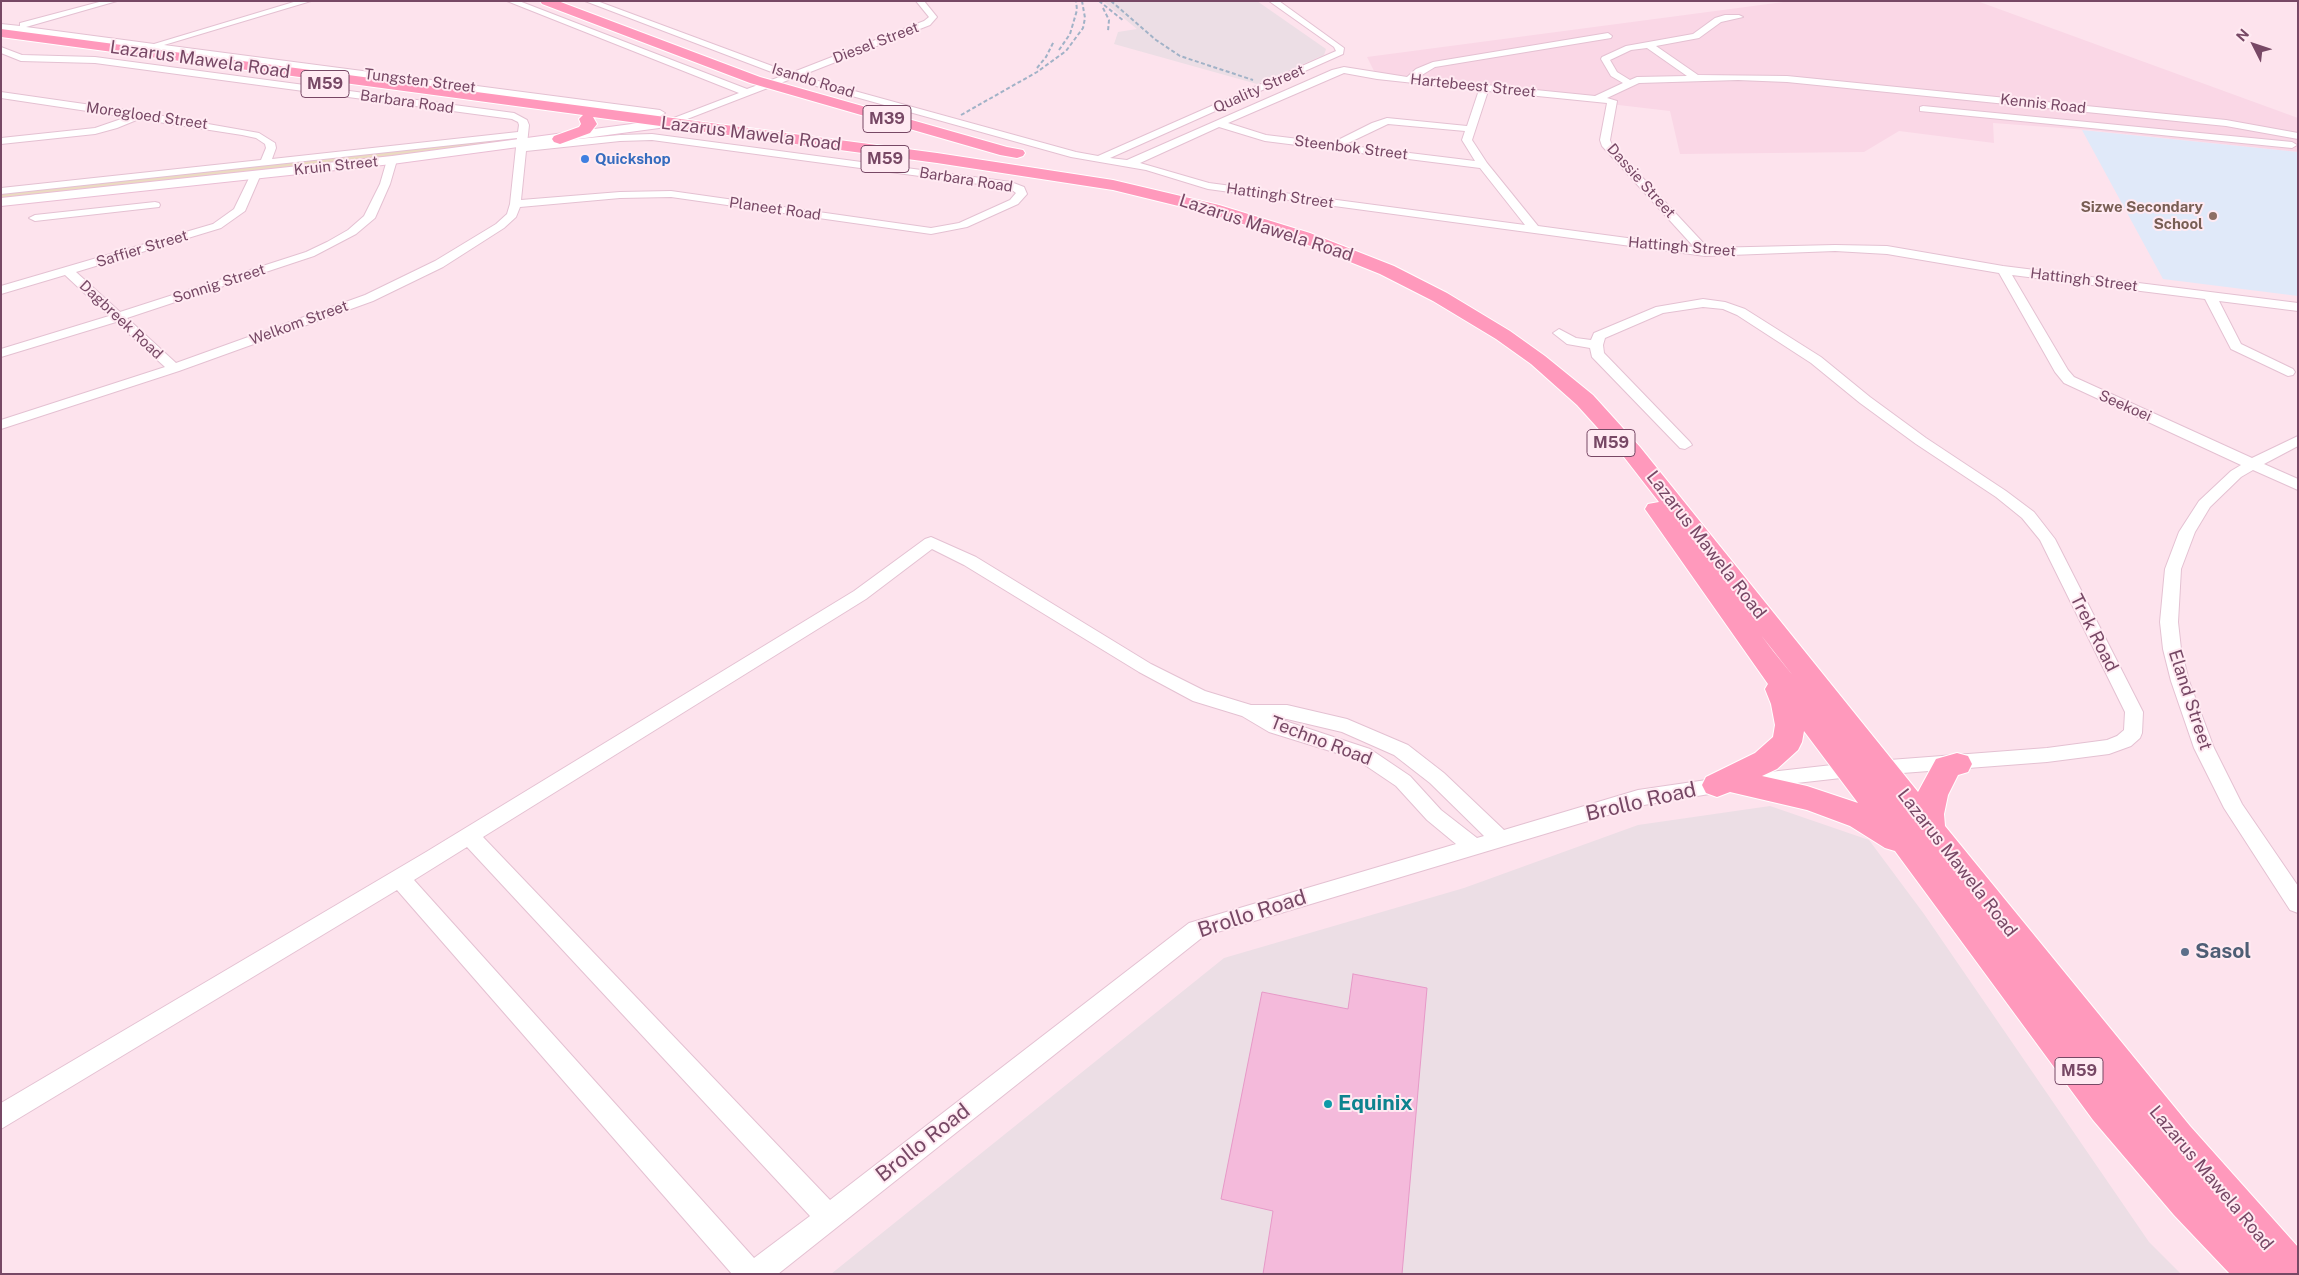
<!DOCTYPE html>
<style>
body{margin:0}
#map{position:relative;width:2299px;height:1275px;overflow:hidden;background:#fde3ed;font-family:"Public Sans",sans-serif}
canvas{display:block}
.frame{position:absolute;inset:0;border:2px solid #774865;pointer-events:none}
.north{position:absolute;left:2229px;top:20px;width:50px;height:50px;-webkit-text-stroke:4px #ffeaf2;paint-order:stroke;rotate:311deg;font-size:14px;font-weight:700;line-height:20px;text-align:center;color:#774865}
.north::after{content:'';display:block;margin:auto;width:18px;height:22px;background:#774865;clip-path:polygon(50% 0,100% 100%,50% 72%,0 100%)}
</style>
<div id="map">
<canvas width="2299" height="1275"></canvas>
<div class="frame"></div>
<div class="north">N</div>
</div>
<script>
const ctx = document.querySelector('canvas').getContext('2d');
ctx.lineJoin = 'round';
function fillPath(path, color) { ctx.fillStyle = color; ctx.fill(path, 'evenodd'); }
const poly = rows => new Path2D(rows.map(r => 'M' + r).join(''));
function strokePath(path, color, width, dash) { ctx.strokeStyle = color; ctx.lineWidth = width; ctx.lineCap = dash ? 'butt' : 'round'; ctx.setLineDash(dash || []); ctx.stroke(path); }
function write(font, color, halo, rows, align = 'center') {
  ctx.font = font + ' "Public Sans",sans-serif'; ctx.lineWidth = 4; ctx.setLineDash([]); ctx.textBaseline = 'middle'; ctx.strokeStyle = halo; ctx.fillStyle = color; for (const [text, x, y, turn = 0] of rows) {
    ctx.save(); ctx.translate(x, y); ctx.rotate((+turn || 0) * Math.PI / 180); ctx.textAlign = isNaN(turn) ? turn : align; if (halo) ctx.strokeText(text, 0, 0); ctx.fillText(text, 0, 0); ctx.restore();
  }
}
const residential = poly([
 [1791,1,1977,1,2298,118,2298,152,2088,130,1993,123,1994,143,1899,131,1864,152,1680,154,1670,111,1377,77,1367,57]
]);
const industrial = poly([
 [1103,1,1257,1,1326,49,1324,55,1257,84,1114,44,1118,32,1137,29],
 [1770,806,1869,840,1924,914,2149,1242,2181,1274,831,1274,1224,958,1464,888,1638,825]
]);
const education = poly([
 [2082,130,2298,152,2298,296,2163,279]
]);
const green = poly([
 [499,140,514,140,513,142,469,148,1,199,1,193]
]);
const building = poly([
 [1353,974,1427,988,1402,1274,1263,1274,1273,1211,1221,1199,1262,992,1348,1009,1353,974]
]);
const minor = poly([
 [103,1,117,1,26,27,154,44,297,1,311,1,164,45,660,110,665,113,660,116,1,29,1,24,20,26,20,23,103,1],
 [507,1,519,1,747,89,782,76,585,1,597,1,791,73,924,21,929,17,916,1,924,1,937,17,930,25,800,76,1076,152,1098,156,1336,51,1334,47,1269,1,1279,1,1344,48,1343,54,1110,158,1127,160,1332,70,1344,67,1407,77,1416,69,1433,62,1608,33,1612,36,1611,38,1435,67,1417,78,1595,96,1623,83,1611,76,1601,59,1602,57,1626,46,1693,34,1715,18,1725,15,1739,15,1743,17,1721,22,1699,38,1656,46,1698,75,1787,76,2226,120,2298,133,2298,139,2226,126,1787,82,1738,80,1639,83,1607,98,1617,101,1610,140,1612,145,1708,248,1835,245,1887,246,2003,266,2298,303,2298,311,2219,301,2241,344,2293,369,2295,372,2293,375,2288,376,2231,349,2205,299,2012,275,2068,370,2074,377,2252,458,2298,436,2298,446,2264,464,2298,479,2298,490,2253,470,2241,477,2210,507,2195,532,2181,569,2178,622,2181,649,2189,681,2214,748,2242,804,2298,886,2298,913,2290,910,2224,808,2194,748,2171,681,2163,649,2160,622,2165,569,2179,532,2199,501,2231,471,2241,465,2064,383,2055,372,1999,273,1887,254,1835,251,1705,256,1208,189,1146,170,1071,157,791,79,669,126,664,123,666,121,739,93,507,1],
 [1647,48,1687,76,1637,77,1630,80,1617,72,1610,60,1631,50,1647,48],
 [1344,73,1377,79,1479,90,1467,126,1387,118,1372,123,1332,143,1266,135,1228,123,1344,73],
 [1488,91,1607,103,1600,140,1602,146,1694,247,1538,226,1487,163,1472,140,1488,91],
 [1388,124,1465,131,1462,140,1475,161,1344,145,1388,124],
 [1219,127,1265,141,1480,168,1525,225,1209,183,1140,163,1219,127],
 [1,47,22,55,95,57,514,113,527,120,529,125,527,144,620,135,652,134,1011,182,1024,187,1027,194,1018,204,967,227,931,234,671,197,620,198,520,207,516,217,504,228,443,267,373,301,179,371,1,429,1,420,165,367,116,322,1,357,1,349,109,316,65,275,1,294,1,286,213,224,234,209,251,174,256,171,260,172,261,174,245,211,221,228,76,272,120,312,306,252,327,242,348,230,364,216,380,184,387,160,388,158,396,158,397,160,390,184,375,218,356,234,314,256,127,318,176,363,365,295,435,261,496,224,507,214,510,204,517,138,1,194,1,188,261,160,266,148,265,144,256,138,242,135,139,119,117,128,95,134,1,144,1,138,95,128,127,117,1,98,1,92,140,112,259,133,275,143,276,148,272,159,518,132,519,125,518,122,512,119,95,63,21,61,1,53,1,47],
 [652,140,1009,188,1016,193,1010,200,959,223,931,228,671,191,620,192,521,200,526,151,620,141,652,140],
 [1923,106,2292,142,2297,145,2292,148,1920,111,1920,107,1923,106],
 [155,202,159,203,160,205,159,207,35,221,29,218,35,215,155,202],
 [1703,299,1725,302,1745,309,1821,357,1870,397,1926,438,2006,491,2034,512,2055,539,2143,712,2142,733,2140,738,2131,746,2109,754,2047,762,1850,777,1752,788,1745,786,1742,781,1745,776,1752,774,1850,763,2047,748,2107,740,2117,736,2124,730,2125,712,2040,540,2022,518,1996,497,1916,444,1860,403,1811,363,1737,315,1723,309,1703,307,1663,313,1605,338,1603,345,1604,353,1690,442,1692,445,1685,449,1680,448,1592,357,1590,348,1567,344,1553,333,1559,329,1576,338,1591,340,1594,333,1656,307,1703,299],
 [931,537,976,557,1151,664,1205,691,1251,705,1287,705,1347,719,1408,745,1444,773,1504,830,1638,790,1727,777,1734,779,1737,784,1734,789,1727,791,1638,806,1204,936,778,1274,732,1274,397,890,1,1129,1,1103,426,852,854,591,925,539,931,537],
 [932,549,964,565,1139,672,1193,701,1242,716,1269,732,1356,759,1396,786,1427,820,1456,844,1189,923,830,1200,483,837,866,599,932,549],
 [1276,718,1287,719,1342,732,1394,755,1430,783,1484,836,1477,838,1441,810,1410,776,1370,749,1276,718],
 [467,847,810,1216,754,1258,414,880,467,847]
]);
const secondary = poly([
 [669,119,674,120,676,123,674,126,392,164,1,206,1,198,392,156,669,119]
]);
const primary = poly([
 [540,1,558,1,760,77,1007,147,1023,150,1025,153,1023,156,1017,158,1000,155,750,83,542,4,540,1],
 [1,29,937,153,1113,180,1219,205,1310,233,1394,266,1447,293,1510,331,1545,356,1593,395,1640,447,1918,792,1936,759,1957,753,1968,756,1972,764,1968,772,1958,775,1948,795,1944,814,1945,826,2190,1126,2298,1247,2298,1274,2230,1274,2174,1215,2093,1120,1895,851,1885,848,1850,826,1807,810,1730,792,1717,797,1706,793,1702,785,1706,777,1755,753,1773,737,1775,725,1771,704,1765,689,1768,684,1645,509,1648,504,1659,502,1624,457,1577,405,1531,364,1496,339,1433,301,1380,274,1298,241,1207,213,1113,190,937,163,593,117,597,124,590,133,560,144,554,142,552,139,554,136,579,127,581,124,579,119,583,115,1,37,1,29],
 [1761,635,1794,677,1773,651,1761,635],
 [1804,731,1858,803,1807,786,1762,776,1777,769,1798,750,1802,742,1804,731]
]);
const rail = poly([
 [1099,1,1124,21],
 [1111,1,1156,40,1180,56,1253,80],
 [1103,8,1109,20,1108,31],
 [1059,50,1070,34,1077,10,1076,1],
 [1037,68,1046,57,1054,41],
 [961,115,1037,72,1066,51,1083,28,1085,18,1082,1]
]);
const markers = [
 [585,159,5,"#3f7fe0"],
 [2213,216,5,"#8d6e63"],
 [2185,952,5,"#5c6f8a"],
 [1328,1104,5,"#0f9aa8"]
];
const farStreetnames = [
 ["Diesel Street",876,43,-21],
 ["Tungsten Street",420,81,7],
 ["Isando Road",813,81,17],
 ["Hartebeest Street",1473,86,6],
 ["Quality Street",1259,89,-24],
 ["Barbara Road",407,102,8],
 ["Kennis Road",2043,104,6],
 ["Moregloed Street",147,116,8],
 ["Steenbok Street",1351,148,7],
 ["Kruin Street",336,166,-6],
 ["Barbara Road",966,180,9],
 ["Dassie Street",1641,181,48],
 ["Hattingh Street",1280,196,8],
 ["Planeet Road",775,209,8],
 ["Hattingh Street",1682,247,5],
 ["Saffier Street",142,249,-17],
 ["Hattingh Street",2084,280,7],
 ["Sonnig Street",219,284,-18],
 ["Dagbreek Road",121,320,43],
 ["Welkom Street",299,323,-20],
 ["Seekoei",2125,406,24]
];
const farShopnames = [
 ["Quickshop",595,159]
];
const farEducationnames = [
 ["Sizwe Secondary",2203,207],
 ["School",2203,224]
];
const shields = [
 [325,84,48],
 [887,119,48],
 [885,159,48],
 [1611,443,48],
 [2079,1071,48]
];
const shieldNames = [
 ["M59",325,84],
 ["M39",887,119],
 ["M59",885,159],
 ["M59",1611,443],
 ["M59",2079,1071]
];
const streetNames = [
 ["Lazarus Mawela Road",200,60,8],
 ["Lazarus Mawela Road",751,134,7],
 ["Lazarus Mawela Road",1266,228,18],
 ["Lazarus Mawela Road",1706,545,52],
 ["Trek Road",2094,633,63],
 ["Eland Street",2190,700,72],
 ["Techno Road",1321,741,21],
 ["Lazarus Mawela Road",1957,863,52],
 ["Lazarus Mawela Road",2211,1178,50]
];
const nearStreetnames = [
 ["Brollo Road",1641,802,-13],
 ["Brollo Road",1252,914,-18],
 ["Brollo Road",923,1143,-38]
];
const nearServicenames = [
 ["Sasol",2195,952]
];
const nearCulturenames = [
 ["Equinix",1338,1104]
];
fillPath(residential, '#fad7e6');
fillPath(industrial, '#ecdee5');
fillPath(education, '#e0e9f9');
fillPath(green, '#ebdbc1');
fillPath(building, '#f4badb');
strokePath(building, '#e799c8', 1);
strokePath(minor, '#e4c1d2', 2);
strokePath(secondary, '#e9bed4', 2);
strokePath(primary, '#fff', 2);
fillPath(minor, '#fff');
fillPath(secondary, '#fff');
fillPath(primary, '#ff99bc');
strokePath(rail, '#a1b2c7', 2, [4, 2.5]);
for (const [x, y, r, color] of markers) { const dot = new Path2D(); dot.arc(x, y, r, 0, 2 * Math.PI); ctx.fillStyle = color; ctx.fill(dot); strokePath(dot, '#ffeaf2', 2); }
write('15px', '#774865', '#ffeaf2', farStreetnames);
write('bold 15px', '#366cbe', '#ffeaf2', farShopnames, 'left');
write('bold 15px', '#785e54', '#ffeaf2', farEducationnames, 'right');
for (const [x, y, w] of shields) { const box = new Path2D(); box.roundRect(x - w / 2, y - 13.5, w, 27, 4); ctx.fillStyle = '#ffeaf2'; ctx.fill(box); strokePath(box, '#774865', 1); }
write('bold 16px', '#774865', null, shieldNames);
write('18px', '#774865', '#ffeaf2', streetNames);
write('21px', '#774865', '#ffeaf2', nearStreetnames);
write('bold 21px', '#4e5e75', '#ffeaf2', nearServicenames, 'left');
write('bold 21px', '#0d838f', '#ffeaf2', nearCulturenames, 'left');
</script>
